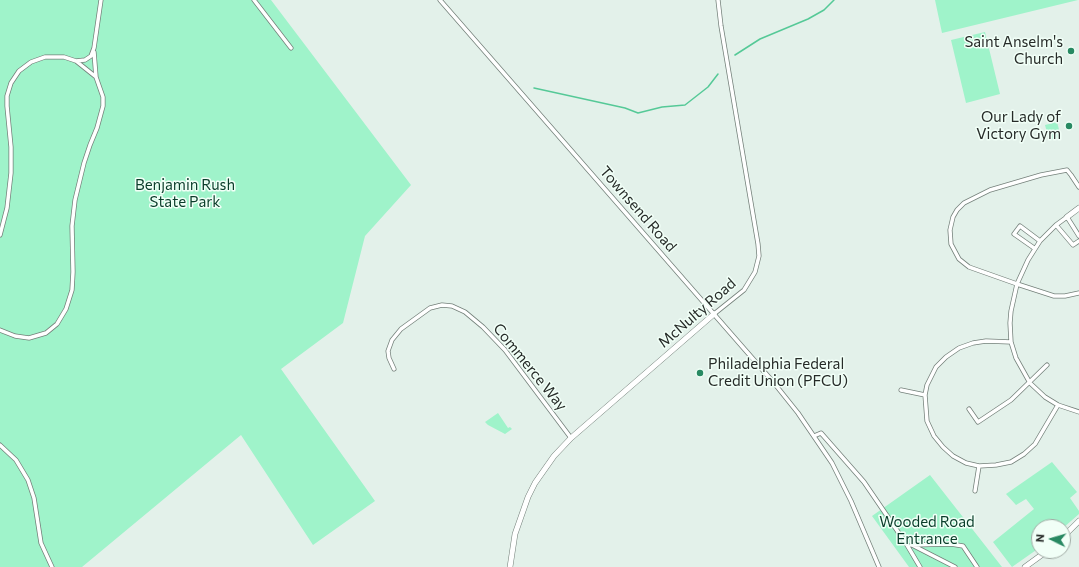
<!DOCTYPE html>
<style>
body{margin:0}
#map{position:relative;width:1079px;height:567px;overflow:hidden;background:#e3f1ea;font-family:Commissioner,sans-serif}
canvas{display:block}
.north{position:absolute;left:1031px;top:519px;width:40px;height:40px;box-sizing:border-box;background:#f1fff7;border:1px solid #a0aaa4;border-radius:50%;rotate:275deg;font-size:11px;font-weight:700;line-height:16px;text-align:center;color:#262b28}
.north::after{content:'';display:block;margin:auto;width:14px;height:18px;background:#288962;clip-path:polygon(50% 0,100% 100%,50% 72%,0 100%)}
</style>
<div id="map">
<canvas width="1079" height="567"></canvas>
<div class="north">N</div>
</div>
<script>
const ctx = document.querySelector('canvas').getContext('2d');
ctx.lineJoin = 'round';
function fillPath(path, color) { ctx.fillStyle = color; ctx.fill(path, 'evenodd'); }
const poly = rows => new Path2D(rows.map(r => 'M' + r).join(''));
function strokePath(path, color, width, dash) { ctx.strokeStyle = color; ctx.lineWidth = width; ctx.lineCap = dash ? 'butt' : 'round'; ctx.setLineDash(dash || []); ctx.stroke(path); }
function write(font, color, halo, rows, align = 'center') {
  ctx.font = font + ' Commissioner,sans-serif'; ctx.lineWidth = 3; ctx.setLineDash([]); ctx.textBaseline = 'middle'; ctx.strokeStyle = halo; ctx.fillStyle = color; for (const [text, x, y, turn = 0] of rows) {
    ctx.save(); ctx.translate(x, y); ctx.rotate((+turn || 0) * Math.PI / 180); ctx.textAlign = isNaN(turn) ? turn : align; if (halo) ctx.strokeText(text, 0, 0); ctx.fillText(text, 0, 0); ctx.restore();
  }
}
const green = poly([
 [0,0,271,0,411,185,365,236,343,323,281,369,375,501,313,545,241,435,82,567,0,567],
 [935,0,1078,0,942,33],
 [985,32,1000,94,966,103,951,40],
 [1057,122,1061,137,1049,140,1045,125],
 [498,413,508,428,510,427,512,429,505,434,488,425,485,422],
 [1052,462,1077,492,1070,498,1079,511,1079,514,1063,528,1063,527,1039,527,1039,548,1012,567,993,542,1034,509,1026,499,1016,505,1006,494],
 [930,475,1002,567,909,567,872,516]
]);
const stream = poly([
 [735,55,760,39,808,19,824,10,834,0],
 [534,88,625,108,638,113,662,107,685,105,708,87,718,74]
]);
const street = poly([
 [254,0,291,48],
 [440,0,774,383,798,413,832,463,851,501,879,567],
 [94,52,96,77],
 [76,61,85,60,91,56,94,48,101,0],
 [1079,187,1071,175,1067,170,1041,175,990,190,964,203,957,210,953,217,950,230,951,244,959,259,969,267,1017,284,1054,296,1065,296,1079,293],
 [1056,225,1073,245,1079,241],
 [0,235,7,208,11,173,11,147,7,106,7,96,11,83,19,71,31,62,45,57,64,57,76,61,96,77,103,97,103,106,97,128,90,145,84,163,75,200,72,226,73,272,72,290,66,309,57,324,46,333,29,338,15,336,0,330],
 [1079,236,1067,217,1056,225,1040,241,1028,260,1017,284,1011,311,1010,323,1011,342,1016,358,1030,383,1045,397,1058,405,1079,412],
 [1034,248,1014,234,1020,226,1040,241],
 [714,314,744,290,755,272,759,256,758,244,721,26,718,0],
 [1011,342,986,341,973,343,959,348,946,357,936,367,927,385,925,395,927,421,934,436,943,447,953,456,966,463,979,466,996,465,1011,462,1024,454,1035,444,1058,405],
 [394,369,389,358,388,351,392,340,401,329,430,308,442,305,452,306,465,312,483,327,505,350,571,438],
 [901,390,925,395],
 [969,409,978,422,1011,400,1047,365],
 [814,436,821,433,864,482,907,545,920,567],
 [0,445,16,460,28,480,34,498,41,543,52,567],
 [975,491,979,466],
 [911,545,951,544,963,546,977,567],
 [912,545,955,567]
]);
const secondary = poly([
 [1067,217,1079,208],
 [1063,537,1079,521],
 [510,567,515,534,528,497,535,483,554,456,571,438,714,314],
 [1025,567,1047,551]
]);
const markers = [
 [1071,51,4,"#288962"],
 [1069,126,4,"#288962"],
 [700,373,4,"#288962"]
];
const poiNames = [
 ["Saint Anselm's",1063,42],
 ["Church",1063,59],
 ["Our Lady of",1061,117],
 ["Victory Gym",1061,134],
 ["Philadelphia Federal",708,364,"left"],
 ["Credit Union (PFCU)",708,381,"left"]
];
const parkNames = [
 ["Benjamin Rush",185,185],
 ["State Park",185,202],
 ["Wooded Road",927,522],
 ["Entrance",927,539]
];
const streetNames = [
 ["Townsend Road",638,209,49],
 ["McNulty Road",697,313,-41],
 ["Commerce Way",530,367,51]
];
fillPath(green, '#9ff3ca');
strokePath(stream, '#55c997', 1.5);
strokePath(street, '#74807a', 5);
strokePath(secondary, '#74807a', 6);
strokePath(street, '#fff', 3.5);
strokePath(secondary, '#fff', 5);
for (const [x, y, r, color] of markers) { const dot = new Path2D(); dot.arc(x, y, r, 0, 2 * Math.PI); ctx.fillStyle = color; ctx.fill(dot); strokePath(dot, '#f1fff7', 1.5); }
write('15px', '#262b28', '#f1fff7', poiNames, 'right');
write('15px', '#0a3d2a', '#f1fff7', parkNames);
write('15px', '#262b28', '#f1fff7', streetNames);
</script>
